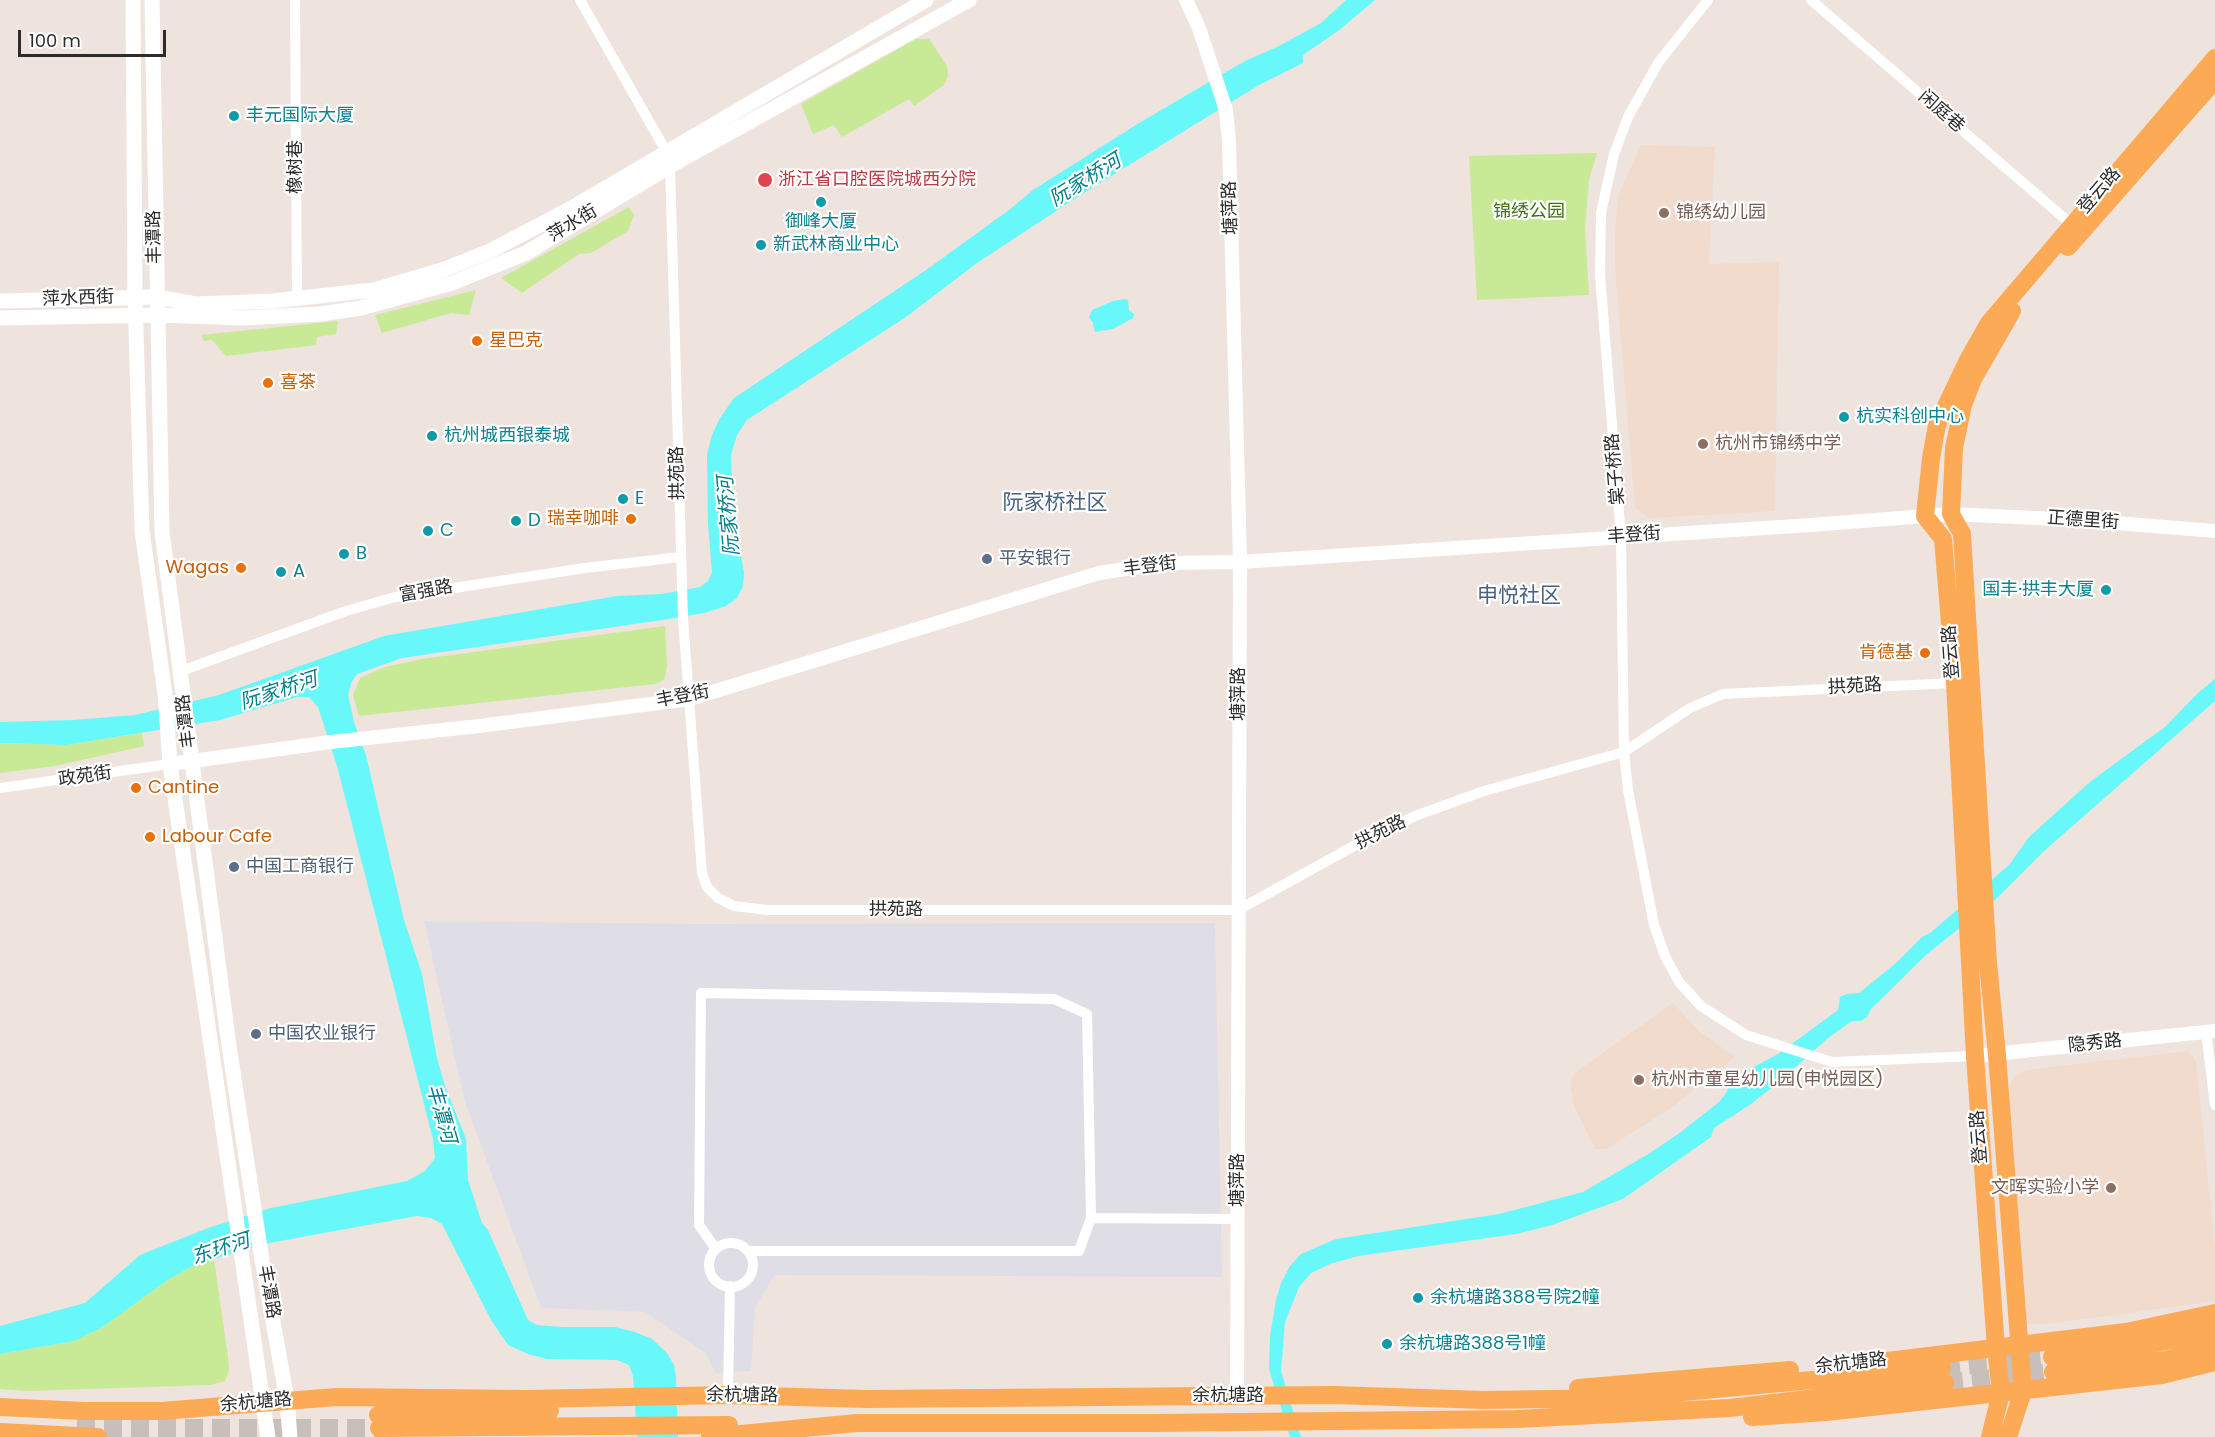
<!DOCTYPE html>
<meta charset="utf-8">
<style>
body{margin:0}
#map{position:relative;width:2215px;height:1437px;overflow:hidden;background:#efe3dd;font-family:Poppins,sans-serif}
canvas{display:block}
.scale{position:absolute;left:18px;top:30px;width:148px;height:27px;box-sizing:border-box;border:3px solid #2c2c2c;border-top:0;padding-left:8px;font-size:18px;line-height:21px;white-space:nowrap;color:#2c2c2c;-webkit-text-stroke:4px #fff;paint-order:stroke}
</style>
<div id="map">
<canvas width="2215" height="1437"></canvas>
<div class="scale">100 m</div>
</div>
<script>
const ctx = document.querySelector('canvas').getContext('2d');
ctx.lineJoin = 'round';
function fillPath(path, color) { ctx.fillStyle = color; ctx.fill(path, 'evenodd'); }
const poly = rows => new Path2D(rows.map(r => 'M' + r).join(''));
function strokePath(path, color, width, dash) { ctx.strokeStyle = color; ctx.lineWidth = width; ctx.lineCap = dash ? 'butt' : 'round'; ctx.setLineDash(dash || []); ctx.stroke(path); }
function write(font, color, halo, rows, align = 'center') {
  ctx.font = font + ' Poppins,"Noto Sans SC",sans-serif'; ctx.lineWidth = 4.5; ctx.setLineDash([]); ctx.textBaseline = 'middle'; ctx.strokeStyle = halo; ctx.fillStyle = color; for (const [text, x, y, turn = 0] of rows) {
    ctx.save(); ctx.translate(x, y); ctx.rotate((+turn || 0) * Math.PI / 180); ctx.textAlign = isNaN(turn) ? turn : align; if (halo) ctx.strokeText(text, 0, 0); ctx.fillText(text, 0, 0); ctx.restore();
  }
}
const industrial = poly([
 [424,921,697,924,1215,923,1222,1277,775,1275,755,1307,751,1371,715,1373,706,1353,645,1312,541,1308,465,1102]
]);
const education = poly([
 [1641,145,1715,147,1709,264,1779,262,1775,511,1649,518,1635,508,1615,268,1615,231,1618,196],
 [1673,1003,1699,1031,1735,1057,1673,1107,1606,1149,1595,1149,1575,1108,1570,1086,1573,1074],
 [2188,1051,2196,1061,2215,1248,2215,1301,2048,1324,2028,1324,2019,1316,2008,1089,2014,1077,2026,1070]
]);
const green = poly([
 [916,39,929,39,947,66,948,76,944,85,914,106,909,99,842,137,834,125,813,134,801,104],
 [1597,153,1589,180,1585,229,1589,295,1477,300,1469,156],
 [629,207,634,215,628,231,591,253,579,254,522,293,501,278],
 [476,290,469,315,451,313,382,333,375,315],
 [338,321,336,334,317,337,316,345,226,356,212,340,204,341,201,335],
 [665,626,667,667,664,680,655,684,359,716,353,695,360,678,385,667,422,659],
 [142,733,144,746,55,766,0,773,0,743,66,745],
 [214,1259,228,1357,229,1370,225,1381,210,1385,27,1391,0,1389,0,1354,74,1341,101,1328,169,1279,191,1267]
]);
const water = poly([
 [1346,0,1375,0,1338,31,1303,55,1303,63,1259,85,1082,194,977,263,906,317,747,420,737,435,731,455,732,487,736,527,744,573,743,586,737,598,726,606,704,613,662,620,402,658,357,674,351,683,348,695,354,722,366,755,404,920,422,974,437,1058,444,1083,466,1139,468,1180,482,1223,488,1230,528,1320,537,1325,563,1327,615,1327,635,1332,652,1339,667,1353,674,1365,676,1376,678,1437,637,1437,633,1376,629,1365,617,1360,547,1359,528,1354,508,1345,491,1320,442,1224,431,1218,417,1216,269,1243,214,1259,191,1267,169,1279,101,1328,74,1341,0,1354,0,1326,85,1303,140,1255,208,1228,271,1208,407,1181,425,1171,435,1158,433,1139,337,766,318,707,309,697,297,697,220,720,66,745,0,743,0,722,73,720,135,715,219,695,384,636,617,596,662,594,700,587,708,581,712,573,708,524,707,455,712,435,720,418,734,398,926,270,1009,210,1033,190,1139,123,1245,61,1279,46,1321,23],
 [1125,299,1128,300,1129,310,1134,314,1133,318,1113,329,1095,332,1093,323,1089,317,1092,310,1113,301],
 [2215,679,2215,701,2043,852,1996,899,1926,955,1871,1009,1867,1017,1861,1021,1852,1021,1828,1038,1778,1083,1751,1104,1714,1128,1711,1137,1623,1199,1552,1225,1516,1234,1358,1256,1330,1264,1311,1273,1299,1287,1285,1322,1281,1371,1301,1437,1290,1437,1269,1369,1270,1336,1276,1300,1281,1283,1290,1266,1301,1254,1336,1239,1499,1214,1583,1192,1650,1153,1681,1132,1719,1102,1727,1092,1729,1083,1735,1077,1778,1054,1838,1010,1840,997,1846,994,1859,993,1896,963,1922,937,1930,933,2009,865,2029,837,2091,781,2165,727,2198,693]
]);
const primaryTunnel = poly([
 [1942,1368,2052,1357],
 [1945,1383,2053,1372],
 [77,1428,379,1428]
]);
const minor = poly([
 [295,0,297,298],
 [580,0,666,151,670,166,683,619,702,873,707,887,718,898,734,906,767,910,1238,910,1352,847,1415,816,1484,791,1624,752,1690,708,1723,694,1955,683],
 [1708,0,1658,63,1628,117,1614,154,1601,213,1600,275,1621,537,1624,752,1628,790,1654,925,1665,956,1679,982,1701,1006,1746,1035,1832,1062,1975,1056],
 [1811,0,2071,224],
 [181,671,346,611,395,597,585,568,680,557],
 [0,788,170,764],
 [2206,1032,2215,1105],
 [1091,1218,1238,1219],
 '709 1265a22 22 0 1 1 44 0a22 22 0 1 1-44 0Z',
 [716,1249,699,1225,701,993,1054,999,1087,1014,1091,1218,1079,1251,748,1251],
 [728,1395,730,1286]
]);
const tertiary = poly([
 [1186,0,1199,28,1226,110,1229,141,1240,562,1237,1395],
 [170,764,331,742,479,726,690,699,1099,573,1164,563,1240,562,1811,525,1951,514,2079,520,2215,531],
 [1975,1056,2215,1031]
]);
const secondary = poly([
 [133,0,135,297,142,531,165,694,170,764,268,1437],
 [152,0,162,532,229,1046,261,1254,287,1400,290,1437],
 [0,301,157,297,196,304,273,301,374,290,445,269,490,251,570,209,926,0],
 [0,318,159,315,241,318,320,314,361,308,452,283,526,253,670,166,969,0]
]);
const primary = poly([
 [2068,247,2215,80],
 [2052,1357,2119,1350,2187,1337,2215,1329],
 [1871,1363,2126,1332,2215,1313],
 [2053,1372,2166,1360,2215,1347],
 [1578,1388,1790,1370],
 [0,1407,84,1411,162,1411,336,1397,527,1399,728,1395,867,1399,1334,1395,1484,1400,1619,1398,1942,1368],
 [378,1415,550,1411],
 [1752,1417,1826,1412,2162,1375,2215,1362],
 [379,1428,729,1425],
 [0,1432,98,1437],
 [710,1437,857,1423,1154,1423,1517,1419,1730,1408,1945,1383],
 [1990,1437,2001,1393,1996,1348,1975,1056,1955,683,1943,539,1925,516,1931,458,1937,425,1967,362,1989,323,2215,58],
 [2008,1437,2023,1391,1997,1055,1988,963,1962,534,1951,514,1954,448,1963,405,1973,379,2012,311]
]);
const markers = [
 [234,116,6,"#0f9aa8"],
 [765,180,8,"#e0444e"],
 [821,202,6,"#0f9aa8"],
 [1664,213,6,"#8d6e63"],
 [761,245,6,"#0f9aa8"],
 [477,341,6,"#e8710a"],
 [268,383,6,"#e8710a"],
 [1844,417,6,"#0f9aa8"],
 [432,436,6,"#0f9aa8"],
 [1703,444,6,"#8d6e63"],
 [623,499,6,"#0f9aa8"],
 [631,519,6,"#e8710a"],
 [516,521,6,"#0f9aa8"],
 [428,531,6,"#0f9aa8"],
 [344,554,6,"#0f9aa8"],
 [987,559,6,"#5c6f8a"],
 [241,568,6,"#e8710a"],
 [281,572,6,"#0f9aa8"],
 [2106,590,6,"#0f9aa8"],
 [1925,653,6,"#e8710a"],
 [136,788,6,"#e8710a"],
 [150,837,6,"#e8710a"],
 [234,867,6,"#5c6f8a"],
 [256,1034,6,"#5c6f8a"],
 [1639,1080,6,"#8d6e63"],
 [2111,1188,6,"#8d6e63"],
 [1418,1298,6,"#0f9aa8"],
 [1387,1344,6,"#0f9aa8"]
];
const streetNames = [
 ["闲庭巷",1941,112,41],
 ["橡树巷",296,167,-90],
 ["登云路",2100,191,-49],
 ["塘萍路",1231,208,-92],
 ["萍水街",573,224,-31],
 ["丰潭路",155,237,-91],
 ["萍水西街",78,299,-2],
 ["棠子桥路",1616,469,-95],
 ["拱苑路",678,473,-91],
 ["正德里街",2083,521,4],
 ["丰登街",1634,536,-4],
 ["丰登街",1150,567,-7],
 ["富强路",426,592,-10],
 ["登云路",1952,652,-94],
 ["拱苑路",1855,687,-3],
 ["塘萍路",1239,694,-90],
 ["丰登街",683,697,-11],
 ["丰潭路",187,721,-97],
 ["政苑街",85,777,-8],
 ["拱苑路",1381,833,-26],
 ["拱苑路",896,910],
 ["隐秀路",2095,1044,-6],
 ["登云路",1980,1137,-94],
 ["塘萍路",1238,1180,-90],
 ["丰潭路",268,1292,80],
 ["余杭塘路",1851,1364,-6],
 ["余杭塘路",742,1396,1],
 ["余杭塘路",1228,1396],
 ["余杭塘路",256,1403,-5]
];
const cultureNames = [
 ["丰元国际大厦",246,116],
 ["御峰大厦",821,222,"center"],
 ["新武林商业中心",773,245],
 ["杭实科创中心",1856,417],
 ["杭州城西银泰城",444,436],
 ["E",635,499],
 ["D",528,521],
 ["C",440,531],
 ["B",356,554],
 ["A",293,572],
 ["国丰·拱丰大厦",2094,590,"right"],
 ["余杭塘路388号院2幢",1430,1298],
 ["余杭塘路388号1幢",1399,1344]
];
const healthNames = [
 ["浙江省口腔医院城西分院",778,180]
];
const parkNames = [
 ["锦绣公园",1529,212]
];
const educationNames = [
 ["锦绣幼儿园",1676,213],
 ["杭州市锦绣中学",1715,444],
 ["杭州市童星幼儿园(申悦园区)",1651,1080],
 ["文晖实验小学",2099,1188,"right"]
];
const foodNames = [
 ["星巴克",489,341],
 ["喜茶",280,383],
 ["瑞幸咖啡",619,519,"right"],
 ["Wagas",229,568,"right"],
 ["肯德基",1913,653,"right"],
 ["Cantine",148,788],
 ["Labour Cafe",162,837]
];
const serviceNames = [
 ["平安银行",999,559],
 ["中国工商银行",246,867],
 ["中国农业银行",268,1034]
];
const waterNames = [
 ["阮家桥河",1086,181,-32],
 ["阮家桥河",730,516,-95],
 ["阮家桥河",279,692,-18],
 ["丰潭河",440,1114,74],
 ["东环河",221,1250,-18]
];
const quarterNames = [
 ["阮家桥社区",1055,504],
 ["申悦社区",1519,597]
];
fillPath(industrial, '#dfdee7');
fillPath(education, '#f1dbcc');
fillPath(green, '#c8e996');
fillPath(water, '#69f8f9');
strokePath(primaryTunnel, '#c8beba', 18, [18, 9]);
strokePath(minor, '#fff', 10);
strokePath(tertiary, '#fff', 14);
strokePath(secondary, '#fff', 15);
strokePath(primary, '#fcaa55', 18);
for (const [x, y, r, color] of markers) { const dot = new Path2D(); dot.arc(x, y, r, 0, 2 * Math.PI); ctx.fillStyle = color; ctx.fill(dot); strokePath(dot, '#fff', 2); }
write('18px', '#2c2c2c', '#fff', streetNames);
write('18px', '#0d838f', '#fff', cultureNames, 'left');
write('18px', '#be3a42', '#fff', healthNames, 'left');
write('18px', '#3f7114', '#fff', parkNames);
write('18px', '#785e54', '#fff', educationNames, 'left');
write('18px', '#c56008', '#fff', foodNames, 'left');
write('18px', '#4e5e75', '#fff', serviceNames, 'left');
write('italic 20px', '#05808b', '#fff', waterNames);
write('21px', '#486181', '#fff', quarterNames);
</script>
